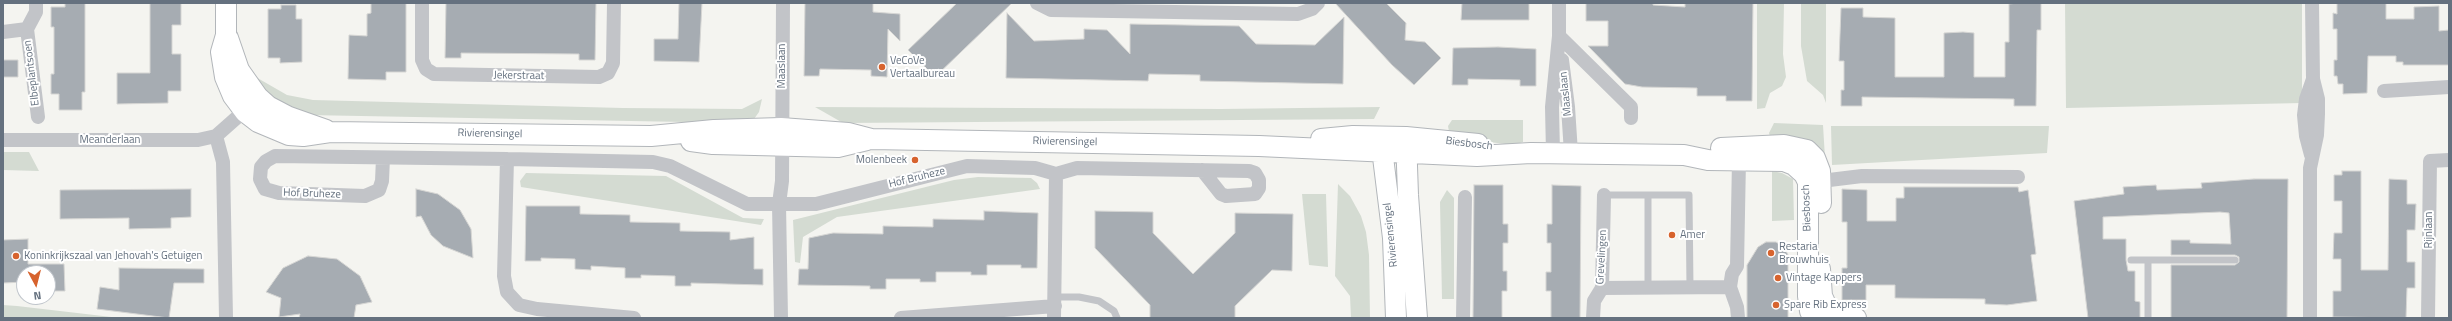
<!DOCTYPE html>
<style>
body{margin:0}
#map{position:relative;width:2452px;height:321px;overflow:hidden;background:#f4f4f0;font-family:"Titillium Web",sans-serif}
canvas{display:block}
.frame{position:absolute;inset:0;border:4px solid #65717f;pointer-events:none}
.north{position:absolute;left:16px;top:265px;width:40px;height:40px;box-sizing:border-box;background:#fff;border:1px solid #c1c6cc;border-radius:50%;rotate:173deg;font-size:11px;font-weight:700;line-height:16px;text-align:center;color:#65717f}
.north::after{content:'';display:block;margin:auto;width:14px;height:18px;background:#d7632e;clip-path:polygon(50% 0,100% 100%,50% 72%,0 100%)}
</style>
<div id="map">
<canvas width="2452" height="321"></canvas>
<div class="frame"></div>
<div class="north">N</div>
</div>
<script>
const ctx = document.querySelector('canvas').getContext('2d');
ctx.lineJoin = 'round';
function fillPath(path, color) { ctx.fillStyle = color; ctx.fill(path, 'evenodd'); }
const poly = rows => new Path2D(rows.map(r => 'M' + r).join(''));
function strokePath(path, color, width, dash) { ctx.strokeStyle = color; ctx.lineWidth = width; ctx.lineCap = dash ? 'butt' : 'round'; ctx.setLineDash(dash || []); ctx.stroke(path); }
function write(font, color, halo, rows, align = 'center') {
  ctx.font = font + ' "Titillium Web",sans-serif'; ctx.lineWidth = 4; ctx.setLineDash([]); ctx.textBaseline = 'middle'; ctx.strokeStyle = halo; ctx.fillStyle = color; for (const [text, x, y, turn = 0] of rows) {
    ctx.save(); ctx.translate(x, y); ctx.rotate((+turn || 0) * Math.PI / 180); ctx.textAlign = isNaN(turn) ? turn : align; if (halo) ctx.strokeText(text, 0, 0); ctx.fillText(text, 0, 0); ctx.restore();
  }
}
const green = poly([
 [1757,3,1784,3,1783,54,1786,77,1782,86,1770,93,1765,108,1757,109],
 [1801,3,1826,3,1826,103,1823,95,1807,81,1801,46],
 [2065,3,2302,3,2302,103,2066,108],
 [254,76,287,95,313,100,623,108,742,109,762,99,759,112,754,119,739,123,307,115,278,103,248,79],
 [815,107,1221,109,1380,107,1374,119,843,123],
 [1452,120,1523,120,1523,142,1513,145,1450,137,1448,126],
 [1774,123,1823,125,1825,158,1771,140,1769,133],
 [1831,126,2049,126,2047,153,1832,165],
 [3,152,29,152,39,171,3,170],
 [1772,171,1782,173,1793,179,1794,220,1772,221],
 [526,173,666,176,743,218,764,219,761,225,521,187,520,181],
 [978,177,1031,178,1037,183,1040,189,837,217,803,237,800,263,795,262,793,220,954,180],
 [1338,184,1350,196,1361,216,1366,232,1369,255,1370,318,1351,318,1350,296,1335,276],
 [1447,190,1454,198,1454,299,1442,299,1440,202],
 [1302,194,1326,194,1328,267,1309,265],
 [3,305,17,306,120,318,3,318]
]);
const building = poly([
 [65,3,85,3,85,92,82,92,82,110,59,110,59,94,51,94,51,74,54,74,54,27,51,27,51,7,65,7,65,3],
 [150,3,181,3,181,25,172,25,172,54,181,54,181,91,168,91,168,103,117,104,117,73,150,73,150,3],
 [371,3,406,3,406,72,386,72,386,80,348,79,349,35,367,36,367,14,371,13,371,3],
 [446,3,596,3,595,60,579,60,579,54,461,53,461,58,445,58,446,3],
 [679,3,702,3,699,62,654,61,654,39,678,39,679,3],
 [805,3,873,3,873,12,900,14,900,41,888,29,887,77,871,76,871,70,820,69,819,76,804,76,805,3],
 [957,3,1012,3,935,77,908,50,957,3],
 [1335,3,1386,3,1406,23,1405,40,1425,42,1441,58,1414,85,1392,65,1335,3],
 [1462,3,1529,3,1529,20,1461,20,1462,3],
 [1586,3,1653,3,1653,5,1685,7,1685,3,1753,3,1752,101,1726,101,1726,96,1697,96,1697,88,1642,87,1625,84,1588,46,1608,46,1608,21,1586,21,1586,3],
 [2018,3,2041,3,2041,30,2037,30,2036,106,2014,106,2014,99,1862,97,1862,106,1841,106,1841,90,1844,90,1844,61,1839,61,1841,8,1863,8,1863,17,1895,18,1895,77,1944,77,1944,33,1963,32,1974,33,1974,77,2005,77,2005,42,2009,42,2009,4,2018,3],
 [2337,3,2386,3,2386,19,2414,19,2414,7,2439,6,2439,31,2449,30,2449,65,2403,65,2403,62,2396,62,2396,56,2368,56,2367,93,2343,94,2343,84,2338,84,2337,76,2334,76,2334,60,2337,60,2337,29,2333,29,2333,13,2337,14,2337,3],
 [281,5,296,5,296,19,302,19,302,62,280,63,280,58,268,58,268,9,281,9,281,5],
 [1007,13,1034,41,1084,39,1084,29,1107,30,1130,54,1130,24,1239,26,1256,44,1315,45,1344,17,1343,84,1200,81,1200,75,1149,74,1148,81,1006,78,1007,13],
 [1498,47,1536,49,1536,86,1520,86,1520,80,1468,79,1468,85,1452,85,1453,48,1498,47],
 [3,60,18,60,18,77,3,77,3,60],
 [2342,171,2361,171,2361,270,2388,270,2389,179,2407,180,2407,204,2416,204,2415,230,2407,230,2407,262,2415,262,2415,288,2407,288,2406,318,2333,317,2333,291,2341,291,2341,259,2333,259,2334,233,2342,233,2342,201,2334,201,2334,175,2342,175,2342,171],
 [2254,179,2288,179,2287,318,2171,318,2171,265,2235,265,2239,262,2239,257,2235,255,2171,255,2171,240,2190,240,2190,243,2231,244,2229,213,2220,212,2103,217,2103,239,2126,239,2126,260,2128,271,2135,271,2135,301,2140,302,2140,318,2088,318,2074,201,2124,194,2123,187,2156,185,2157,190,2202,188,2201,183,2254,179],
 [1474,185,1503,185,1503,224,1508,224,1508,243,1503,243,1503,271,1507,271,1507,291,1502,291,1502,318,1473,318,1474,185],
 [1552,185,1581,186,1580,318,1551,318,1551,291,1546,291,1546,272,1551,272,1551,243,1547,243,1547,224,1552,224,1552,185],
 [1904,187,2018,187,2019,192,2028,190,2036,254,2031,255,2037,301,2007,305,1985,304,1985,299,1895,298,1895,285,1866,285,1866,300,1842,300,1842,268,1847,268,1847,222,1842,222,1842,189,1867,190,1867,221,1896,221,1896,198,1904,198,1904,187],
 [191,189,191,217,171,218,171,228,129,229,129,218,60,219,60,190,191,189],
 [416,189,438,194,460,210,471,229,473,258,443,246,431,235,421,216,416,217,416,189],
 [526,206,580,206,580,214,630,215,630,222,680,223,680,231,730,232,730,240,754,237,754,269,763,269,763,285,691,283,691,286,675,286,675,276,641,275,641,278,625,278,625,268,591,266,591,270,575,269,575,259,541,258,541,261,525,261,526,206],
 [984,211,1038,213,1037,268,1021,268,1021,265,987,265,987,275,971,275,971,272,936,272,936,282,920,282,920,279,886,279,886,289,870,289,870,286,798,285,799,269,808,269,809,238,833,233,883,234,883,226,933,227,933,219,984,220,984,211],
 [1095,211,1153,212,1153,233,1193,274,1235,233,1235,213,1293,214,1292,271,1272,270,1235,306,1235,318,1150,318,1150,305,1095,248,1095,211],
 [28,239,28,264,64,264,65,291,49,291,48,273,24,273,24,282,3,283,3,240,28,239],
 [1766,242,1776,242,1784,247,1788,255,1788,318,1747,318,1747,265,1758,247,1766,242],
 [308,256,337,259,360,276,372,302,356,305,354,318,299,318,300,314,279,317,281,298,266,292,283,268,308,256],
 [119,268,204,269,204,283,174,283,169,318,97,309,100,287,119,290,119,268]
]);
const lane = poly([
 [1604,195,1648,195],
 [2131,260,2235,260],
 [1648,288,1648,195,1689,195,1690,288],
 [1055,297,1079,297,1099,301,1114,311,1117,318],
 [2148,318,2148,260]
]);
const street = poly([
 [36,3,36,12,27,29,38,117],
 [422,3,422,60,426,69,434,74,599,77,608,73,613,63,614,3],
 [1037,3,1051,10,1298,14,1312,9,1318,3],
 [3,32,27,29],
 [1559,36,1631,107,1631,118],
 [1562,60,1568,107,1571,153],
 [2384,91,2449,87],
 [216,136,223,162,226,318],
 [3,140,198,140,216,136,251,105],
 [1553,153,1552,107,1559,36,1559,3],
 [2311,155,2306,136,2304,115,2306,99,2313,79],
 [383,158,382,181,379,190,365,196,279,193,265,189,260,179,261,167,266,161,275,156,507,159,653,162,670,166,747,204,816,204,967,166,1035,168,1056,174,1077,168,1249,171,1255,173,1259,180,1259,188,1255,194,1226,196,1221,194,1202,170],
 [507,159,504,276,507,292,519,305,537,309,634,318],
 [1821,181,1862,176,2018,177],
 [1602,288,1730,287],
 [781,318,779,204,782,181,783,3],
 [901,318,1055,306],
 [1054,318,1056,174],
 [1463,318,1465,197],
 [1593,318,1594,301,1602,288,1604,195],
 [1738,318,1737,307,1730,287,1732,274,1737,266,1739,160],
 [2310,318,2310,168,2317,135,2318,114,2318,99,2313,79,2312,3],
 [2428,318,2430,161,2449,160]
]);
const secondary = poly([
 [226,3,226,35,221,52,225,77,233,96,245,112,258,122,289,135,303,136,330,132,651,136,714,130,781,128,848,133,871,139,1259,146,1477,156,1531,153,1684,155,1708,160,1784,161,1794,165,1804,174,1808,182,1808,296,1810,311,1813,318],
 [228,38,239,70,258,97,268,106,289,117,326,130],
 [1406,137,1478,144],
 [1321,139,1353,136,1406,137,1408,195,1417,318],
 [691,141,713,144,838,147,867,140],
 [1381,141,1393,238,1396,318],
 [1721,148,1784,145,1807,150,1815,158,1820,171,1821,203],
 [1820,269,1822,296,1828,309,1834,314,1856,318]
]);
const markers = [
 [882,67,4,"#d7632e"],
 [915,160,4,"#d7632e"],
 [1672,235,4,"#d7632e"],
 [1771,253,4,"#d7632e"],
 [16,256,4,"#d7632e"],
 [1778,278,4,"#d7632e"],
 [1776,305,4,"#d7632e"]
];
const poiNames = [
 ["VeCoVe",890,61],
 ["Vertaalbureau",890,74],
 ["Molenbeek",907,160,"right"],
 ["Amer",1680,235],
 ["Restaria",1779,247],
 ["Brouwhuis",1779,260],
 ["Koninkrijkszaal van Jehovah's Getuigen",24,256],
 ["Vintage Kappers",1786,278],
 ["Spare Rib Express",1784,305]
];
const streetNames = [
 ["Maaslaan",782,66,-90],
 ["Elbeplantsoen",32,73,-97],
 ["Jekerstraat",519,76,1],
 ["Maaslaan",1566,94,-96],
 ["Rivierensingel",490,134,1],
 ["Meanderlaan",110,140],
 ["Rivierensingel",1065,142,1],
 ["Biesbosch",1469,144,7],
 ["Hof Bruheze",917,178,-14],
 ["Hof Bruheze",312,194,2],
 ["Biesbosch",1807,208,-92],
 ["Rijnlaan",2429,230,-90],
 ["Rivierensingel",1391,235,-96],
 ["Grevelingen",1602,257,-87]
];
fillPath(green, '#d4dbd2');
fillPath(building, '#a6acb2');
strokePath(building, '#d5d5d3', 1);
strokePath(secondary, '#b2b6ba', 22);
strokePath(lane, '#c2c4c8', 7);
strokePath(street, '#c2c4c8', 14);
strokePath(secondary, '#fff', 20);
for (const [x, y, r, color] of markers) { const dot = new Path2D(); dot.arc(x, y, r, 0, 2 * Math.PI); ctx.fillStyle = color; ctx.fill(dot); strokePath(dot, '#fff', 1.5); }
write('11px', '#65717f', '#fff', poiNames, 'left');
write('11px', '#65717f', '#fff', streetNames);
</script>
